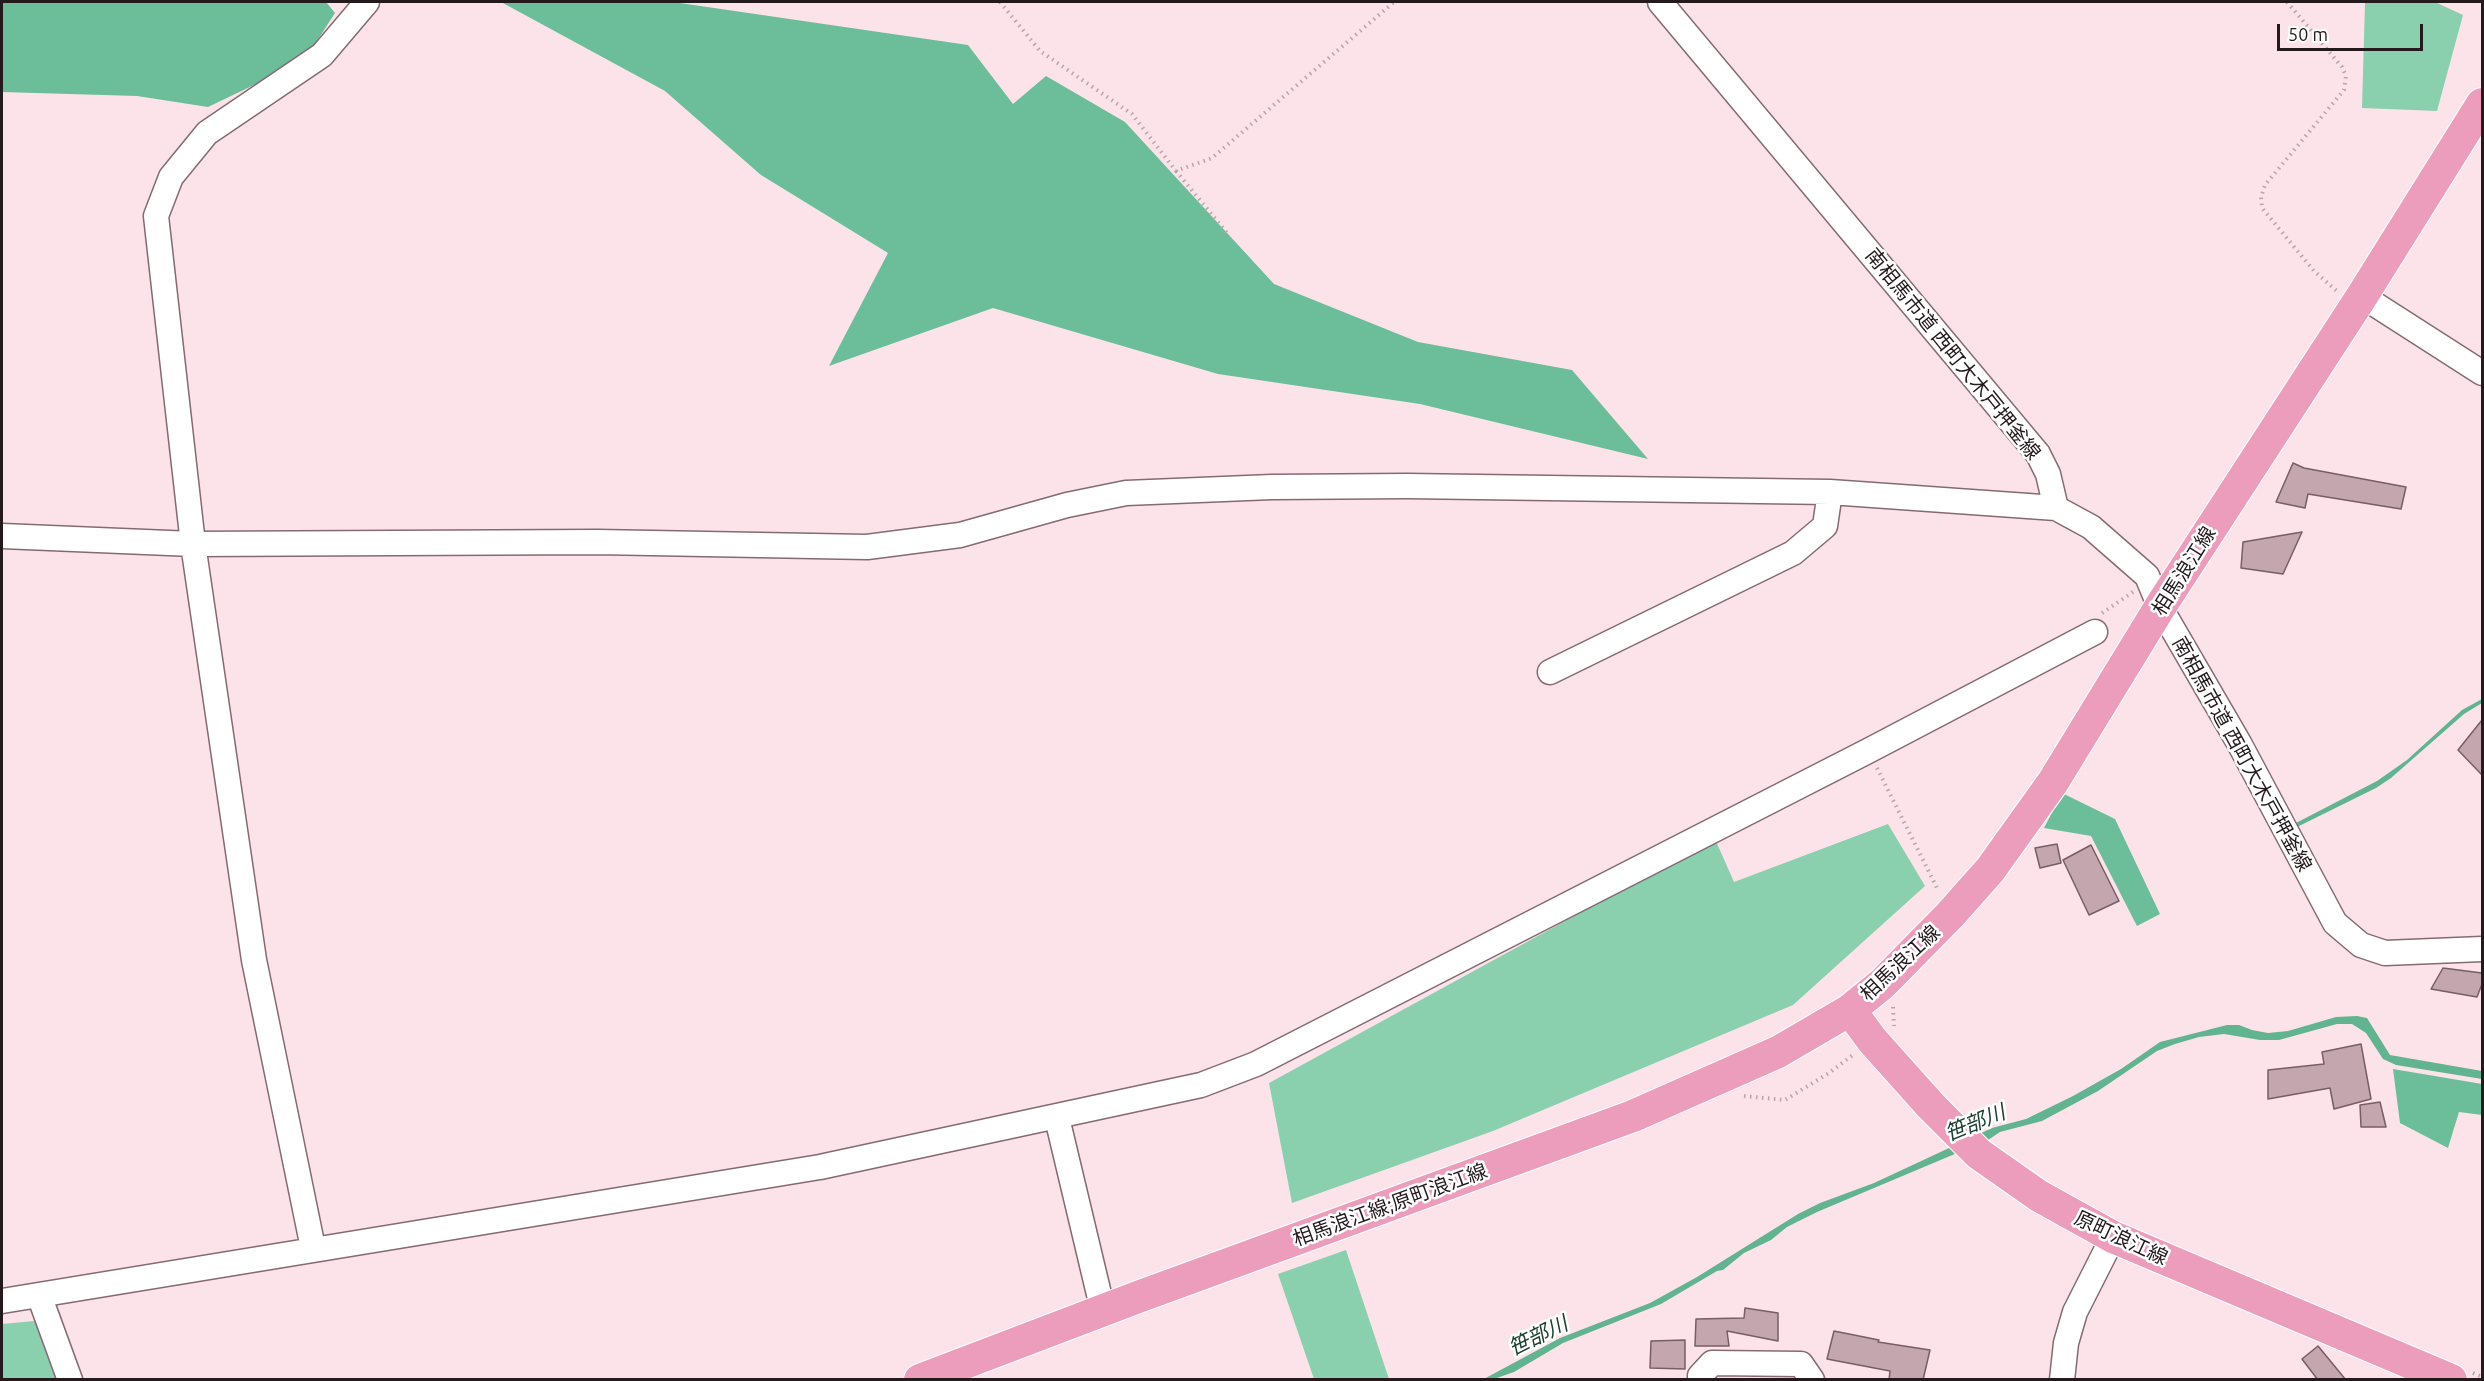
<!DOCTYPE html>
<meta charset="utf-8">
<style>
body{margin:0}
#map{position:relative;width:2484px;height:1381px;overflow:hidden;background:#fce3ea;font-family:Ubuntu,sans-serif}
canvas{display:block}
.frame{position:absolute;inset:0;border:3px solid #24191c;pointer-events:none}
.scale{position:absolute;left:2277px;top:24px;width:146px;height:27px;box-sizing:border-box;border:3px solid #24191c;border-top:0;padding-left:8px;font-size:18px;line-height:21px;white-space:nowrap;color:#24191c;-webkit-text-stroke:4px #fff;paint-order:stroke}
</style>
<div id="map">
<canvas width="2484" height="1381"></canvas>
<div class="frame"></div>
<div class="scale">50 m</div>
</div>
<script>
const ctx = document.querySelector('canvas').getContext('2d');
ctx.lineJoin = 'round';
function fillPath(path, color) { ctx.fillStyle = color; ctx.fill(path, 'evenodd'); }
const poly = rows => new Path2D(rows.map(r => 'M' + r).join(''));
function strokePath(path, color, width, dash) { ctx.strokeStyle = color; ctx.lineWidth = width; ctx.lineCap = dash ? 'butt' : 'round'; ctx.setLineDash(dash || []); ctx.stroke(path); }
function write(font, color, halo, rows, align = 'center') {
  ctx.font = font + ' Ubuntu,"Noto Sans JP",sans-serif'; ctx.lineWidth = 5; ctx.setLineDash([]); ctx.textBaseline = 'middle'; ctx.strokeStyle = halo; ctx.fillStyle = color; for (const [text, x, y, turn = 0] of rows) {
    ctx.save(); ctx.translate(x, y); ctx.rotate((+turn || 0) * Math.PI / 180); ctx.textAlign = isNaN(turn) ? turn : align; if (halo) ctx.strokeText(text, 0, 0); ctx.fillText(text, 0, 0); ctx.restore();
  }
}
const green = poly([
 [2365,2,2435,2,2463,15,2437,111,2362,108],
 [1888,824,1925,886,1793,1005,1493,1131,1292,1203,1269,1083,1715,839,1734,882],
 [1346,1250,1389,1379,1314,1379,1278,1274],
 [45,1320,65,1379,2,1379,2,1324]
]);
const forest = poly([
 [2,2,326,2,335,13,304,61,208,107,137,96,2,92],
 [501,2,673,2,968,45,1013,104,1046,76,1125,122,1274,284,1418,342,1572,370,1648,459,1420,404,1218,374,993,308,829,366,888,253,761,175,665,91],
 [2062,793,2115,819,2160,914,2137,926,2091,836,2044,828],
 [2393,1069,2482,1084,2482,1115,2459,1112,2448,1148,2400,1123]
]);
const water = poly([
 [2482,699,2482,703,2464,714,2391,778,2376,788,2295,828,2294,824,2377,781,2407,760,2462,710],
 [2357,1016,2367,1018,2390,1055,2482,1071,2482,1079,2396,1065,2383,1059,2366,1033,2352,1024,2337,1024,2279,1040,2260,1040,2224,1034,2199,1037,2175,1044,2157,1051,2098,1091,2042,1121,2000,1132,1988,1140,1817,1212,1787,1227,1771,1240,1744,1253,1723,1270,1717,1271,1661,1304,1563,1343,1514,1372,1494,1379,1482,1380,1560,1338,1650,1303,1697,1277,1798,1214,1820,1203,1874,1183,1992,1128,2026,1119,2073,1096,2121,1069,2160,1042,2227,1025,2239,1025,2252,1030,2268,1033,2288,1031,2336,1017]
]);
const building = poly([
 [2293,463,2304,468,2406,487,2401,509,2308,494,2305,508,2276,502,2293,463],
 [2302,532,2283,574,2241,568,2243,542,2302,532],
 [2482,720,2482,775,2458,750,2482,720],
 [2057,844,2061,863,2040,868,2035,848,2057,844],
 [2091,845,2119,901,2089,915,2063,860,2091,845],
 [2443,968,2482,973,2482,984,2477,997,2431,989,2443,968],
 [2361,1044,2371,1099,2334,1109,2330,1088,2268,1099,2268,1070,2324,1064,2322,1052,2361,1044],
 [2380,1102,2386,1127,2361,1127,2360,1105,2380,1102],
 [1745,1308,1778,1313,1778,1341,1727,1331,1729,1346,1695,1346,1696,1319,1744,1318,1745,1308],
 [1834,1331,1879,1340,1878,1342,1930,1350,1923,1380,1889,1380,1890,1371,1827,1359,1834,1331],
 [1685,1340,1685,1369,1650,1368,1651,1341,1685,1340],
 [2318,1346,2346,1380,2318,1380,2302,1359,2318,1346]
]);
const path = poly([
 [1000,2,1040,51,1132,114,1176,171,1212,158,1394,2],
 [2287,2,2342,67,2346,76,2344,90,2265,185,2261,197,2262,208,2314,271,2338,292],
 [1176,171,1227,233],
 [2102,613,2133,592],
 [1877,768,1938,890],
 [1893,1007,1894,1026],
 [1744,1096,1785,1100,1829,1073,1854,1054],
 [2473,1373,2482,1377]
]);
const minor = poly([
 [1660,2,2038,454,2048,474,2056,508,2091,527,2147,576,2160,607,2239,743,2335,923,2361,945,2385,953,2482,949],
 [2362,296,2482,373],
 [2,536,193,544,597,542,867,547,960,535,1067,505,1126,493,1272,487,1407,486,1830,492,2056,508],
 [1550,672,1793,553,1825,526,1830,492],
 [1057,1118,1103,1311],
 [313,1248,254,960,193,544,156,216,171,177,207,133,322,55,367,2],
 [39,1295,70,1380],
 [2,1301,820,1167,1201,1085,1256,1064,1868,751,2095,632],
 [1700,1380,1700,1376,1712,1363,1801,1364,1812,1380],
 [2062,1380,2066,1343,2075,1312,2113,1237]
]);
const major = poly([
 [1850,1010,1872,1040,1931,1106,1979,1154,2039,1196,2113,1237,2451,1380],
 [920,1380,1138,1297,1633,1116,1778,1052,1850,1010,1882,984,1950,915,1990,870,2053,782,2160,607,2362,296,2482,104]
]);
const streetNames = [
 ["南相馬市道 西町大木戸押釜線",1953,354,51],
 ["相馬浪江線",2184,571,-58],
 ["南相馬市道 西町大木戸押釜線",2242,754,61],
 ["相馬浪江線",1900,963,-43],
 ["相馬浪江線;原町浪江線",1390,1205,-20],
 ["原町浪江線",2121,1238,25]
];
const waterNames = [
 ["笹部川",1975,1123,-22],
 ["笹部川",1538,1336,-26]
];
fillPath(green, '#8acfae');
fillPath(forest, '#6bbe99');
fillPath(water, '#61b48f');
fillPath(building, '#c4a6af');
strokePath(building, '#785d65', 1.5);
strokePath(minor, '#856a72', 27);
strokePath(major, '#fff', 34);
strokePath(path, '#b9a4aa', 4, [1.5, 4.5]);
strokePath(minor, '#fff', 24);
strokePath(major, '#ec9dbc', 32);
write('20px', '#24191c', '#fff', streetNames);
write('italic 21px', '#1c4031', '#fff', waterNames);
</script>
